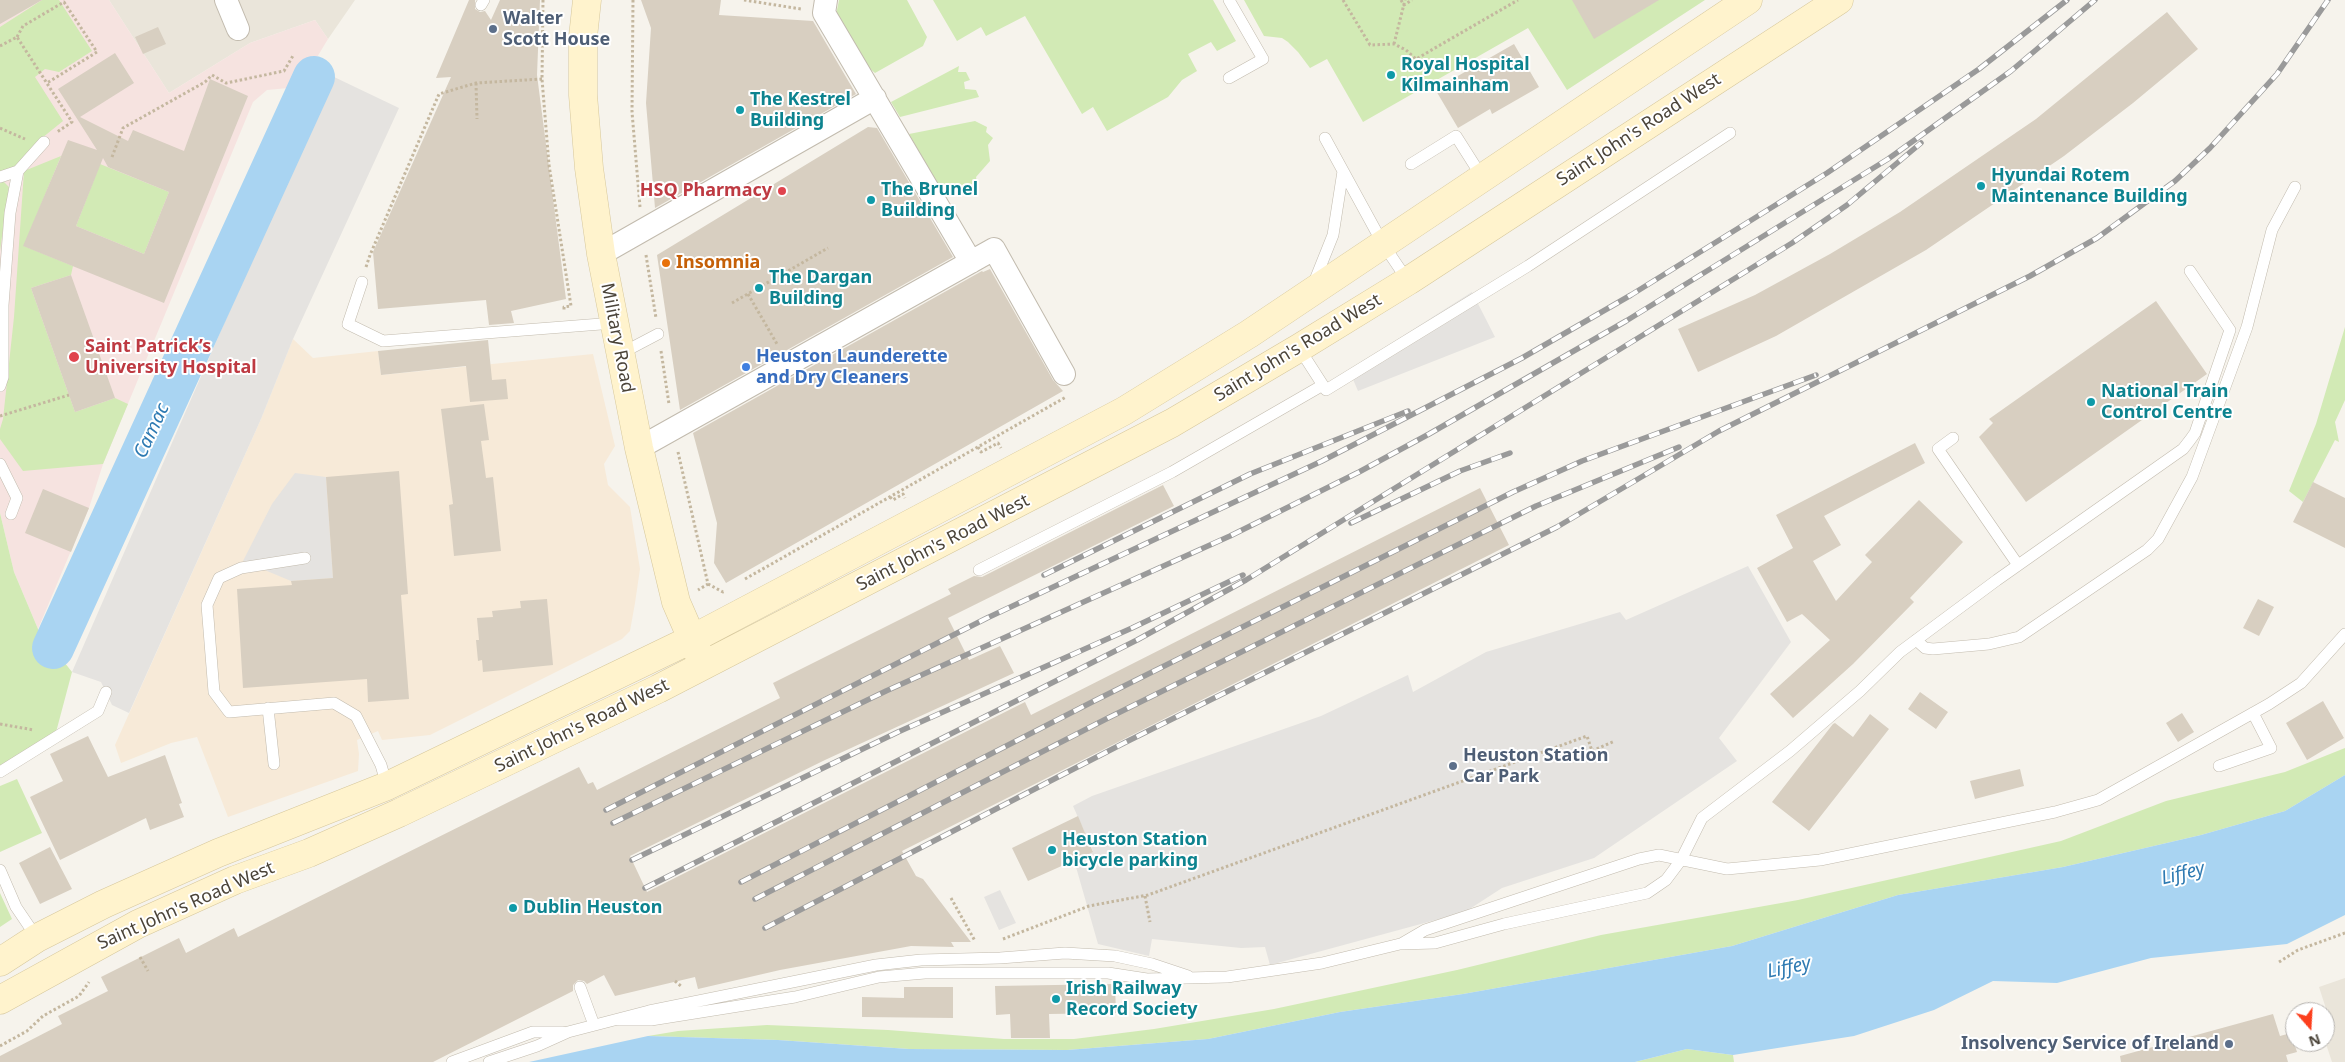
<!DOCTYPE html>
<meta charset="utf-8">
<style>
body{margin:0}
#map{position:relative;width:2345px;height:1062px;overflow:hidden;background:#f6f3ec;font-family:"Noto Sans",sans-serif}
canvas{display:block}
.north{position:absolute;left:2285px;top:1002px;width:50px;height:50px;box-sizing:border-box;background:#fff;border:1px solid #b7b4b0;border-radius:50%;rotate:161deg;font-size:14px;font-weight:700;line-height:20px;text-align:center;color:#4b4439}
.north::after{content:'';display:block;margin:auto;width:18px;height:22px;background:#fc3f1d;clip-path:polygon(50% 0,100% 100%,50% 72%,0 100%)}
</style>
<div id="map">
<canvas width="2345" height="1062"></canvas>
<div class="north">N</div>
</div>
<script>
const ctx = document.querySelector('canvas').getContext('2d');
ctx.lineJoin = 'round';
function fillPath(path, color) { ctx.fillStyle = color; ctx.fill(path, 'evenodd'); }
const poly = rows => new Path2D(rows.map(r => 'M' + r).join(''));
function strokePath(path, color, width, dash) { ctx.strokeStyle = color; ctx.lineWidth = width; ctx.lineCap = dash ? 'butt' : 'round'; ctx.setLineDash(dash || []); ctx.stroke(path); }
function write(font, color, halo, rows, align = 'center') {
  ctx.font = font + ' "Noto Sans",sans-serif'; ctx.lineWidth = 4; ctx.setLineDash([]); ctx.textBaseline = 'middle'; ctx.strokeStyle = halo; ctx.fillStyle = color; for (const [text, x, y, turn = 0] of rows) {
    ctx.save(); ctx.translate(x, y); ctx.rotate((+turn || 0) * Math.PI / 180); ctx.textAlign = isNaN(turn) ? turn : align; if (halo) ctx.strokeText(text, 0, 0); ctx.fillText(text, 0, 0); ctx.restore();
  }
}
const residential = poly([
 [109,0,355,0,328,39,315,20,250,43,169,93],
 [2345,978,2345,1062,2332,1062,2325,1041,2325,1020,2329,1018,2319,987]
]);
const commercial = poly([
 [293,339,313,358,378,351,381,375,593,354,615,446,604,464,608,485,630,507,640,569,635,603,630,631,622,639,430,735,382,740,378,731,357,740,359,754,358,771,228,817,197,737,171,743,121,763,115,745,261,419]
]);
const medical = poly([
 [0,0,109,0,169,93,250,43,315,20,328,39,299,87,267,90,253,102,103,464,89,508,38,629,14,572,0,513]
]);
const green = poly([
 [42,0,59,0,92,51,59,72,45,69,35,77,63,121,42,138,18,166,0,173,0,27],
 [839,0,907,0,927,37,923,46,875,73,869,68,836,15],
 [933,0,1213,0,1236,41,1217,51,1211,42,1188,54,1197,71,1182,80,1168,97,1107,131,1093,107,1082,114,1025,16,986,36,981,27,957,41],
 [1244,0,1705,0,1567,90,1528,28,1363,122,1327,59,1310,68,1298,52,1288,42,1282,38,1264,36],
 [959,66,958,72,966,72,970,80,964,82,965,89,976,90,979,97,900,117,891,102],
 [975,121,987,127,986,132,993,138,988,145,990,161,976,177,978,188,940,189,909,134],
 [61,156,24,246,73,266,71,275,31,288,75,412,115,398,128,404,103,464,23,471,0,439,0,429,3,419,14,317,24,171],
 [100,164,169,192,144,254,76,226],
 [3,181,9,187,0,251,0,182],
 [2345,327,2345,400,2335,422,2339,442,2335,440,2303,502,2289,491,2316,424],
 [0,513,14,572,38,629,72,672,55,736,0,768],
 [2345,748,2345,775,2285,811,2201,835,2063,867,1898,895,1732,946,1463,994,1340,1012,1208,1039,1067,1050,909,1049,778,1040,648,1036,678,1031,767,1025,888,1030,1004,1039,1074,1039,1154,1029,1274,1009,1457,970,1601,935,1798,900,2061,841,2166,801,2285,772],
 [17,779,42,833,0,852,0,786],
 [0,893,12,919,0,927],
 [1687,1049,1733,1055,1734,1062,1635,1062]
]);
const parking = poly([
 [332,76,399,108,293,339,261,419,129,713,112,705,101,682,72,672],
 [1472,292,1495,337,1358,391,1349,370],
 [295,473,326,477,333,578,291,581,243,561,272,504],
 [1748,566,1791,642,1719,738,1737,761,1594,858,1502,888,1465,912,1270,965,1265,947,1241,948,1152,939,1149,956,1098,944,1074,860,1093,851,1073,806,1092,796,1321,716,1408,675,1413,692,1486,652,1620,612,1626,620],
 [1000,890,1016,923,999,930,984,897]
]);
const water = poly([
 [2345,775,2345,915,2287,944,2151,958,2057,983,1993,981,1934,1010,1854,1036,1733,1055,1687,1049,1635,1062,529,1062,648,1036,778,1040,909,1049,1067,1050,1208,1039,1340,1012,1463,994,1732,946,1898,895,2063,867,2201,835,2285,811]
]);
const river = poly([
 [53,648,314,77]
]);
const building = poly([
 [0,0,42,0,0,24],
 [469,0,475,0,475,9,480,12,485,11,491,20,500,0,540,0,537,75,566,299,511,311,514,323,489,325,486,300,378,309,373,252,451,77,436,78],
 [641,0,721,0,719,15,813,21,856,94,655,208,646,103,651,28],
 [1572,0,1659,0,1594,39],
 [2167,12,2198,49,2133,103,2064,156,1926,250,1776,336,1698,372,1678,329,1755,295,1830,254,1900,212,2036,119],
 [158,27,166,44,143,54,135,37],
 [1514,44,1539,87,1492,114,1490,109,1458,128,1435,89],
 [115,53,134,83,80,117,128,141,133,130,184,151,210,79,248,96,164,303,23,246,68,140,97,150,58,89],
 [103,158,108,167,169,192,144,254,76,226],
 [868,127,877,128,953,257,680,410,657,255],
 [990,269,1053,380,1063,391,726,583,714,563,717,523,693,433,982,271,983,272],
 [71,275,115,398,75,412,31,288],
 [2156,301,2207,374,2026,502,1979,437,1993,423,1989,419],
 [488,340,492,380,506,379,508,399,470,402,466,366,381,375,378,351],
 [484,404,489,440,481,441,486,478,493,477,501,551,454,556,449,505,453,504,441,409],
 [1915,443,1925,463,1824,516,1841,545,1813,561,1836,601,1872,562,1865,555,1919,500,1963,542,1910,598,1914,602,1853,664,1793,718,1770,694,1830,640,1802,614,1787,622,1757,568,1793,548,1776,515],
 [399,471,408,594,401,595,409,699,368,702,367,679,243,688,237,589,292,585,291,581,333,578,326,477],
 [2313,482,2345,498,2345,548,2293,522],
 [1163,485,1174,506,948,618,969,660,1000,646,1014,673,825,760,630,856,647,892,1025,702,1031,715,1480,488,1509,545,902,851,916,876,923,879,971,942,951,942,954,947,911,946,780,970,698,989,695,977,615,996,604,975,587,984,584,981,578,980,573,985,573,991,433,1062,0,1062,0,1056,62,1024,58,1016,108,991,101,977,179,938,186,953,234,928,238,937,579,767,588,784,593,782,597,790,780,698,773,683,951,594,948,589,974,576,982,577],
 [43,489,89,508,71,552,25,533],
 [547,599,553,665,483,672,482,660,478,661,476,640,479,640,477,618,493,617,492,611,521,608,520,601],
 [2258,599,2274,607,2259,636,2243,628],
 [1920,692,1948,712,1936,729,1908,709],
 [2323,701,2344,738,2307,760,2286,723],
 [2182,713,2194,732,2178,742,2166,723],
 [1870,714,1889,729,1809,831,1772,802,1833,724,1835,723,1853,737],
 [88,736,108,777,165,755,182,803,179,804,184,817,150,830,146,818,60,860,30,797,63,781,50,754],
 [2020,769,2024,786,1975,799,1970,781],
 [1078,816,1093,852,1028,881,1012,848],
 [50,847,72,889,40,904,19,863],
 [1115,984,1116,1013,1049,1014,1050,1038,1011,1038,1010,1014,996,1015,995,986],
 [904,987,953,987,953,1018,862,1017,862,997,904,998],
 [2273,1014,2280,1036,2291,1033,2297,1052,2286,1055,2288,1062,2121,1062,2120,1056]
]);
const path = poly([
 [543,0,542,79,549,165,571,306,564,307,564,311],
 [633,0,632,112,640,207],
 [744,0,801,9],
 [1343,0,1370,45,1394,44,1406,50,1416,59,1518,0],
 [1401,0,1404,5,1412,0],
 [17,37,23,26,64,2,95,49,97,52,47,83],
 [1394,44,1405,0],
 [0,46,17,37,72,122,57,132],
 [476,83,477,119],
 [0,128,25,139],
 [112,157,123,128,205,82,212,75,226,83,284,71,294,54],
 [646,255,656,318],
 [366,267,370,255,439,94,476,83,542,79],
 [748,294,777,344],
 [732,303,828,248],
 [661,351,669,404],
 [0,416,69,395],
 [978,447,981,452,998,443,1001,448],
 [678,452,708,584,698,590],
 [890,497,893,500,903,494,905,498],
 [745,579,1066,397],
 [708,584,723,592,725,591],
 [0,724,34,730],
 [1145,896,1150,922],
 [951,898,975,941],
 [1003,939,1089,906,1148,895,1587,736,1592,751,1615,741],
 [140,957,148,971],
 [2279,962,2298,950,2345,933],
 [675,981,682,987],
 [0,1046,27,1031,43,1016,79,996,89,982]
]);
const lane = poly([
 [481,5,484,0],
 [1229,78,1263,59,1229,0],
 [1325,138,1383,244,1408,281],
 [1411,164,1456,136,1482,177],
 [0,177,18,171],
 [362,282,348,324,383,341,614,323],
 [1313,285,1333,235,1343,171],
 [1299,348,1326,390,1528,266,1730,133],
 [620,354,658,334],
 [0,386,3,377,3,305,10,213,18,171,44,142],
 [1953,438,1938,449,2018,565],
 [0,464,17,498,11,514],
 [305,558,241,568,219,578,207,605,214,692,229,712,334,703,356,716,381,765,387,786],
 [979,570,1172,472,1323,385],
 [1916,640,1925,648,1933,649,1989,644,2019,637,2147,550,2158,539,2192,477,2247,327,2272,230,2295,187],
 [268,708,274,764],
 [2219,766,2271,748,2253,713],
 [0,772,98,711,106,692],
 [0,870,16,907,37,938],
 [1401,944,1425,930,1639,859,1659,855,1727,869,1820,860,2055,812,2098,800,2269,704,2301,683,2345,634],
 [580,987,594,1025],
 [619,1020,651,1020,795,997,879,977,925,973,1108,973,1147,979,1227,977,1322,963,1400,944,1435,943,1504,924,1647,893,1666,880,1681,860,1702,818,1790,751,1860,691,1900,652,1997,580,2183,449,2190,440,2195,433,2230,330,2190,271],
 [452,1062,533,1032,563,1032],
 [489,1062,537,1046,568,1032,649,1011,876,965,921,960,1000,958,1065,953,1115,956,1152,964,1188,976]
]);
const street = poly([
 [226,0,238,29],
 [826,0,824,13,971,262],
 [601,254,875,98],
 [639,448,994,249,1064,374]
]);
const secondary = poly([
 [587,0,583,37,583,95,589,168,601,254,639,448,676,602,699,655],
 [0,962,37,938,104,904,218,853,387,786,692,639,1124,411,1249,334,1748,0],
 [0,1000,138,924,235,880,309,853,399,813,658,689,1172,423,1299,348,1408,281,1839,0]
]);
const rail = poly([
 [1351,523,1460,471,1510,453],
 [1044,575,1250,474,1408,411],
 [606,810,987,618,1322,461,1522,358,1631,295,1827,173,1979,69,2067,0],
 [613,823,886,691,1230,536,1359,472,1429,434,1626,321,1888,159,2011,71,2095,0],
 [632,860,898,732,1132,628,1243,575],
 [741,882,1094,701,1513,492,1582,461,1816,375],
 [645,888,1137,640,1246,580,1792,243,1847,205,1921,143],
 [755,899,1108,718,1536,506,1679,447],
 [765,928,1124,743,1557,527,1719,431,2030,276,2097,238,2175,181,2210,148,2277,74,2328,0]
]);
const markers = [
 [493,29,5,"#5c6f8a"],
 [1391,75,5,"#0f9aa8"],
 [740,110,5,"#0f9aa8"],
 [1981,186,5,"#0f9aa8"],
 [782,191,5,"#e0444e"],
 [871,200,5,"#0f9aa8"],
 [666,263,5,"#e8710a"],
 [759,288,5,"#0f9aa8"],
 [74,357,6,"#e0444e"],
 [746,367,5,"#3f7fe0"],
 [2091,402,5,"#0f9aa8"],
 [1453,766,5,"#5c6f8a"],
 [1052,850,5,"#0f9aa8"],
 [513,908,5,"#0f9aa8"],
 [1056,999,5,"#0f9aa8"],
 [2229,1044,5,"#5c6f8a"]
];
const serviceNames = [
 ["Walter",503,19],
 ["Scott House",503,40],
 ["Heuston Station",1463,756],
 ["Car Park",1463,777],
 ["Insolvency Service of Ireland",2219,1044,"right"]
];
const cultureNames = [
 ["Royal Hospital",1401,65],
 ["Kilmainham",1401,86],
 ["The Kestrel",750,100],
 ["Building",750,121],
 ["Hyundai Rotem",1991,176],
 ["Maintenance Building",1991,197],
 ["The Brunel",881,190],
 ["Building",881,211],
 ["The Dargan",769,278],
 ["Building",769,299],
 ["National Train",2101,392],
 ["Control Centre",2101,413],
 ["Heuston Station",1062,840],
 ["bicycle parking",1062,861],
 ["Dublin Heuston",523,908],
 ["Irish Railway",1066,989],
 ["Record Society",1066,1010]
];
const streetNames = [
 ["Saint John's Road West",1639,130,-33],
 ["Military Road",617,338,79],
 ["Saint John's Road West",1298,348,-31],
 ["Saint John's Road West",943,543,-27],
 ["Saint John's Road West",582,726,-26],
 ["Saint John's Road West",186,906,-24]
];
const healthNames = [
 ["HSQ Pharmacy",772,191],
 ["Saint Patrick’s",85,347,"left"],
 ["University Hospital",85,368,"left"]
];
const foodNames = [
 ["Insomnia",676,263]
];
const shopNames = [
 ["Heuston Launderette",756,357],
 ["and Dry Cleaners",756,378]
];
const waterNames = [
 ["Camac",152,431,-65],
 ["Liffey",2183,874,-14],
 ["Liffey",1789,968,-12]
];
fillPath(residential, '#eae5da');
fillPath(commercial, '#f7ead8');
fillPath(medical, '#f6e3e0');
fillPath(green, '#d2eab5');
fillPath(parking, '#e5e3e0');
fillPath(water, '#a9d4f2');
strokePath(river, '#a9d4f2', 42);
fillPath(building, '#d8cfc1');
strokePath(lane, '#c2bbae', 12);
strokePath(street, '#c2bbae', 24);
strokePath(secondary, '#d6c79b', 29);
strokePath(path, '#c4b79f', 3, [2.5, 2.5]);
strokePath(lane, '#fff', 11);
strokePath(street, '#fff', 22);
strokePath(secondary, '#fff3cd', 28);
strokePath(rail, '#9a9a9a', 5.5);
strokePath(rail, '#fff', 4, [11]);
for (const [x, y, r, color] of markers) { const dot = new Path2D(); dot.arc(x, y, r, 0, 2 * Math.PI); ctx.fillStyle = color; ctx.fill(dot); strokePath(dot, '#fff', 2); }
write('bold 18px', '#4e5e75', '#fff', serviceNames, 'left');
write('bold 18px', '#0d838f', '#fff', cultureNames, 'left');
write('18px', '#4b4439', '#fff', streetNames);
write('bold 18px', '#be3a42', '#fff', healthNames, 'right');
write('bold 18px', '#c56008', '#fff', foodNames, 'left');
write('bold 18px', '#366cbe', '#fff', shopNames, 'left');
write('italic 19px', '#2e7ab2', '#fff', waterNames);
</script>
